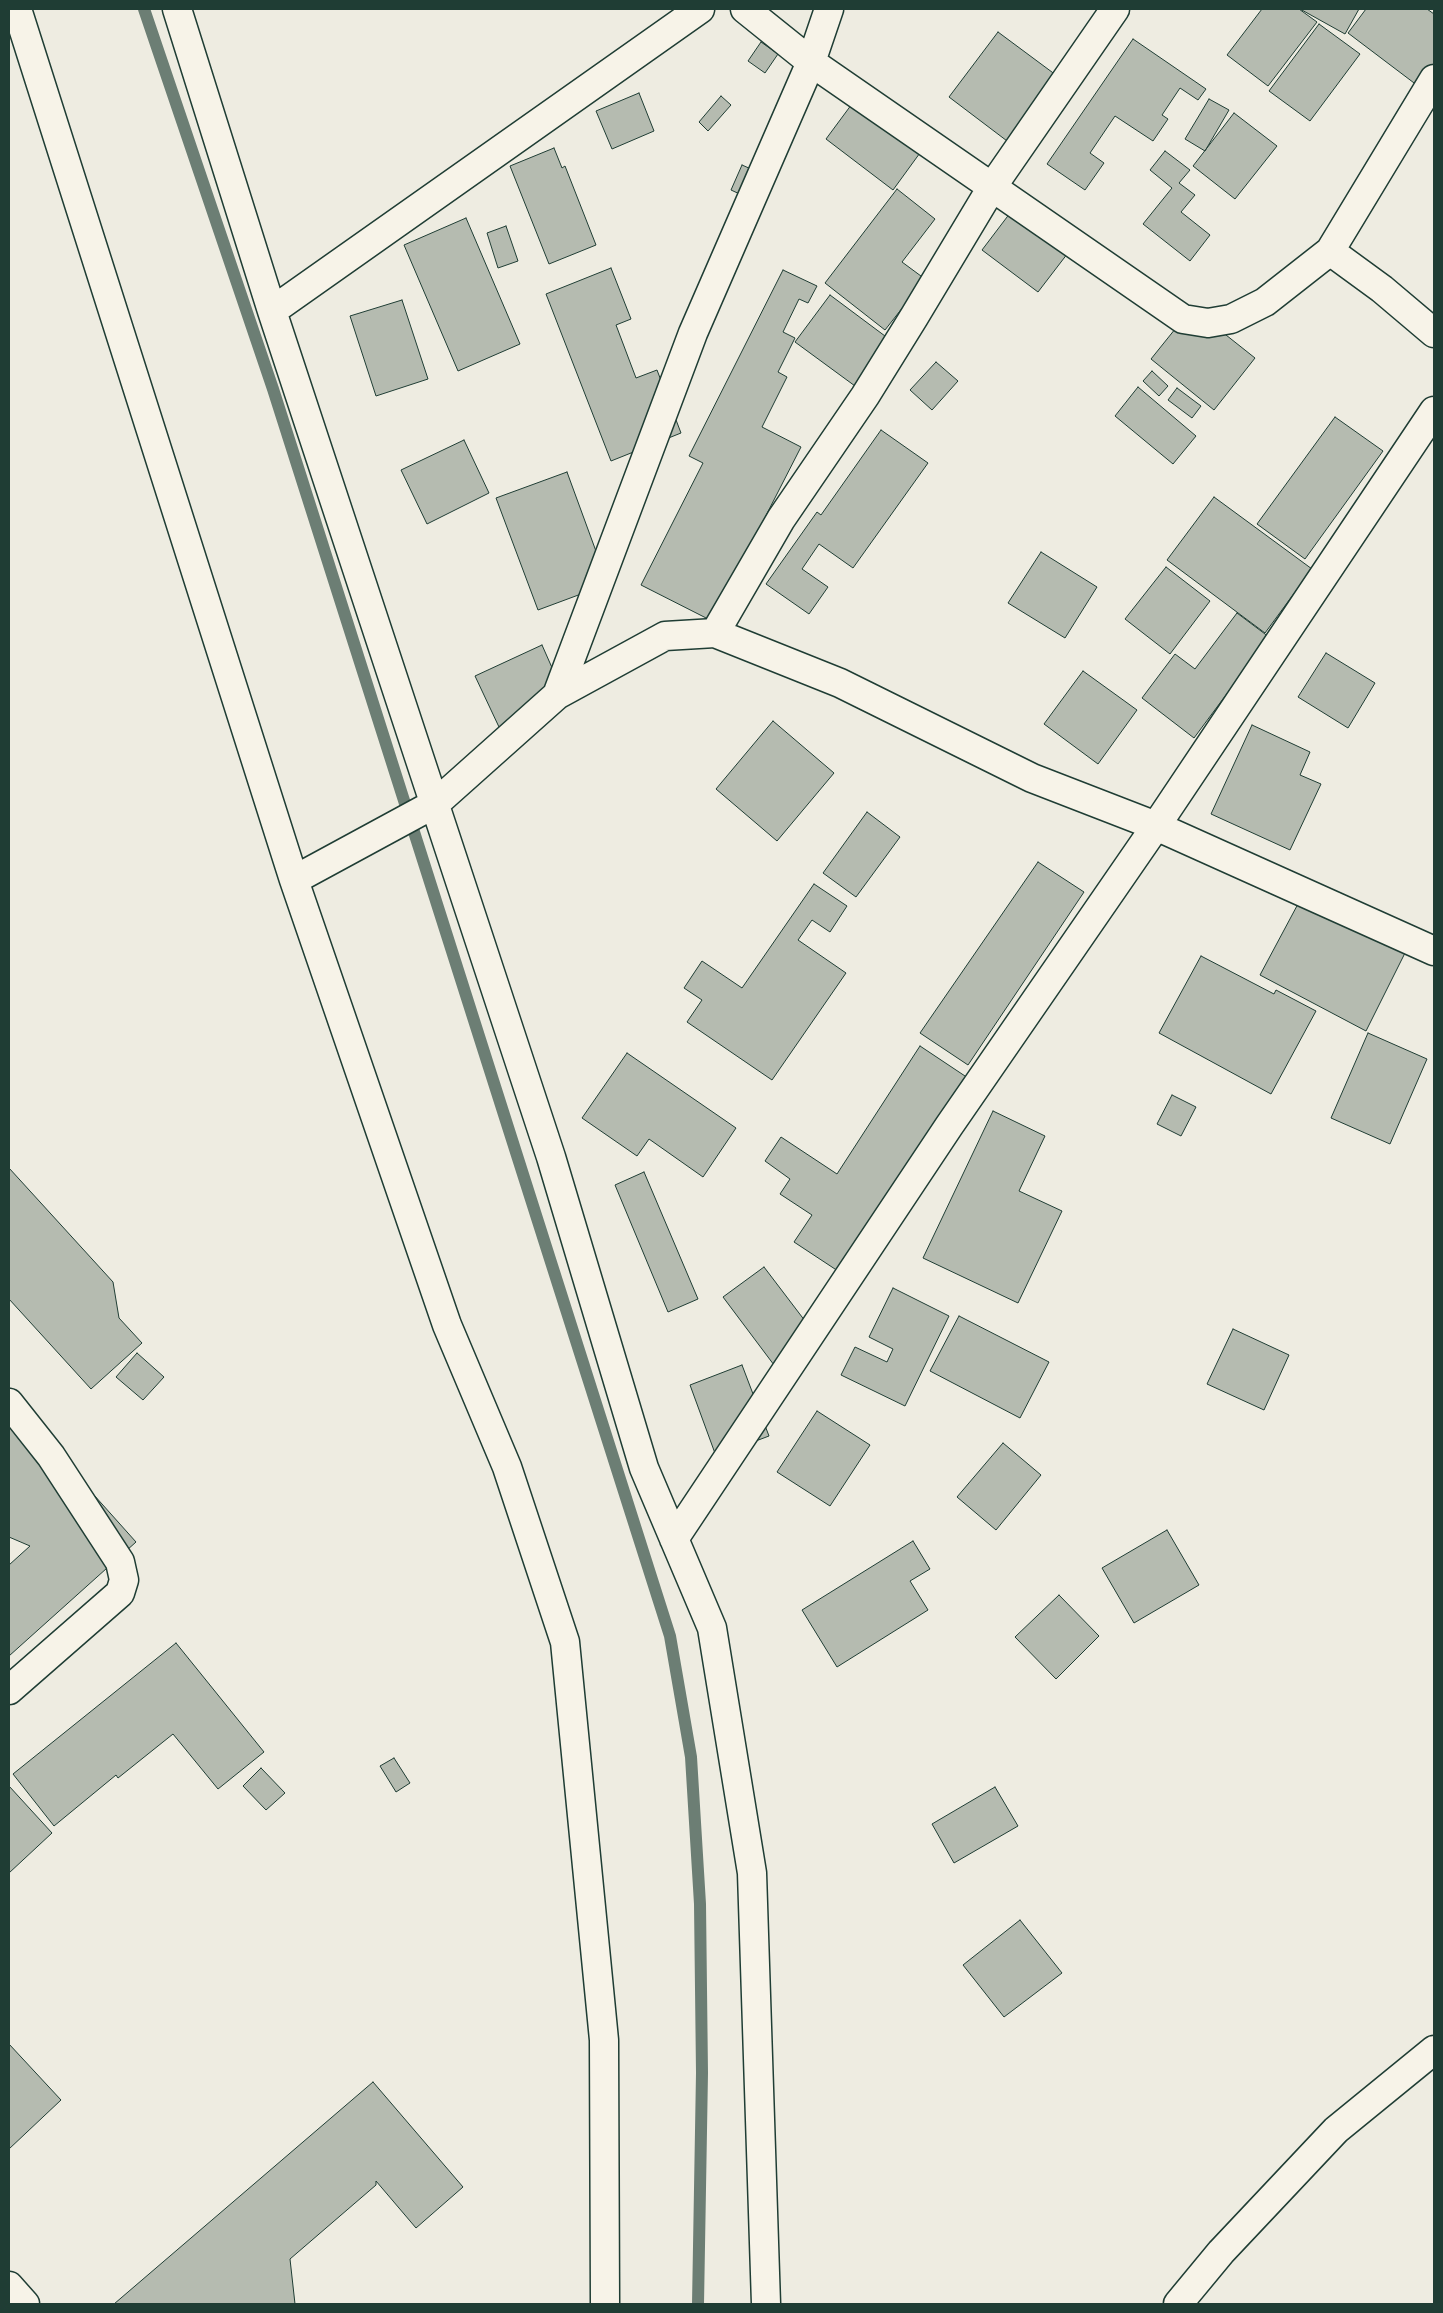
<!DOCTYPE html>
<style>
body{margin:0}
#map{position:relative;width:1443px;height:2313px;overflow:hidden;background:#eeece1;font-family:Pangolin,sans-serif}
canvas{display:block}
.frame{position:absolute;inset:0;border:10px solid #1f3d34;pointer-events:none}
</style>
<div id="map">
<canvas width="1443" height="2313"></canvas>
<div class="frame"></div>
</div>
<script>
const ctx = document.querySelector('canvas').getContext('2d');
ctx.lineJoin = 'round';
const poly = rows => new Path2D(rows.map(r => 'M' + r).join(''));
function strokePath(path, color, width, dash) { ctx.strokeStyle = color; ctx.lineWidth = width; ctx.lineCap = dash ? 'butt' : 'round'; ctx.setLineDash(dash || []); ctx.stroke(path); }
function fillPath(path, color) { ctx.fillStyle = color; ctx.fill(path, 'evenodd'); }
const stream = poly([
 [144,9,273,389,670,1636,691,1757,700,1904,702,2073,698,2304]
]);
const building = poly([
 [1262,9,1299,9,1317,22,1268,86,1227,55,1262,9],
 [1300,9,1359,9,1345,34,1300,9],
 [1366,9,1427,9,1434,14,1434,72,1422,89,1348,33,1366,9],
 [1319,24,1360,54,1310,121,1269,91,1319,24],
 [998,32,1064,81,1015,147,949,97,998,32],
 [1133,39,1206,89,1198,100,1180,88,1162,115,1168,119,1153,141,1115,116,1090,153,1104,163,1085,190,1047,164,1133,39],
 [761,42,778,54,765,73,748,61,761,42],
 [866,85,933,135,893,190,826,139,866,85],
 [639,93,654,131,612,149,596,111,639,93],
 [721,96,731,105,708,131,699,122,721,96],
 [1209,99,1229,110,1205,151,1185,139,1209,99],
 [1234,113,1277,146,1235,199,1193,166,1234,113],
 [554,148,562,168,565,166,596,245,549,264,510,166,554,148],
 [1165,151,1190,170,1179,183,1195,195,1181,212,1210,235,1190,261,1143,224,1172,188,1150,170,1165,151],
 [742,165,769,177,757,202,731,190,742,165],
 [897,189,935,219,902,262,925,279,885,330,825,283,897,189],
 [1023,196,1071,249,1038,292,982,250,1023,196],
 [466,218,520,344,458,371,404,245,466,218],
 [506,226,518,261,498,268,487,233,506,226],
 [611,268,631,319,616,325,636,378,657,370,681,433,611,461,546,294,611,268],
 [783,270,817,286,808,303,799,299,783,332,795,338,778,372,787,377,762,427,801,447,712,621,641,585,703,463,689,456,783,270],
 [830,295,889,339,855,386,795,342,830,295],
 [402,300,428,379,376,396,350,316,402,300],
 [1192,308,1255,358,1214,410,1151,359,1192,308],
 [936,362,958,381,932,410,910,390,936,362],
 [1152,371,1168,386,1159,396,1143,381,1152,371],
 [1138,387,1196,436,1173,464,1115,416,1138,387],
 [1177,388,1201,406,1192,418,1168,400,1177,388],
 [1335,417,1383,451,1305,559,1257,524,1335,417],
 [881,430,928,463,853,568,819,544,802,569,828,587,809,614,766,584,817,512,821,515,881,430],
 [464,440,489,493,427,524,401,470,464,440],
 [567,472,608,584,538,610,496,498,567,472],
 [1214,497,1312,569,1265,633,1167,560,1214,497],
 [1041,552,1097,587,1065,638,1008,603,1041,552],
 [1166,567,1210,601,1170,654,1125,619,1166,567],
 [1237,613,1269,637,1194,738,1142,698,1175,654,1195,669,1237,613],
 [542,645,565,697,499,727,475,676,542,645],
 [1326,653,1375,683,1348,728,1298,697,1326,653],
 [1083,671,1137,710,1098,764,1044,724,1083,671],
 [773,721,834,773,777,841,716,789,773,721],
 [1252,725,1310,752,1300,775,1321,784,1290,850,1211,814,1252,725],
 [867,812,900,837,856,897,823,873,867,812],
 [1038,862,1084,892,968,1065,920,1033,1038,862],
 [814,884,847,906,830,932,812,920,798,940,846,973,772,1080,687,1022,702,1000,684,988,702,961,742,988,814,884],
 [1306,889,1410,943,1366,1031,1260,975,1306,889],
 [1201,956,1274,994,1276,990,1316,1011,1271,1094,1159,1033,1201,956],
 [1368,1033,1427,1059,1390,1144,1331,1118,1368,1033],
 [920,1046,968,1078,841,1273,794,1242,812,1215,780,1194,790,1179,765,1161,781,1137,837,1174,920,1046],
 [627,1053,736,1128,703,1177,649,1139,637,1156,582,1118,627,1053],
 [1172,1095,1196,1107,1181,1136,1157,1124,1172,1095],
 [993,1111,1045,1136,1019,1191,1062,1211,1018,1303,923,1258,993,1111],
 [9,1168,113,1282,119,1318,142,1343,91,1389,9,1299,9,1168],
 [644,1172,698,1299,668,1312,615,1185,644,1172],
 [764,1267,818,1338,777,1369,723,1297,764,1267],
 [893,1288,949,1316,905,1406,841,1375,855,1347,887,1362,893,1349,869,1337,893,1288],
 [959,1316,1049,1362,1020,1418,930,1371,959,1316],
 [1233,1329,1289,1355,1264,1410,1207,1384,1233,1329],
 [137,1353,164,1377,143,1400,116,1377,137,1353],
 [742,1365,769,1436,716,1456,690,1385,742,1365],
 [9,1400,136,1542,9,1656,9,1565,30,1546,9,1537,9,1400],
 [817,1411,870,1445,830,1506,777,1472,817,1411],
 [1003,1443,1041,1475,996,1530,957,1497,1003,1443],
 [1167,1530,1199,1585,1134,1623,1102,1568,1167,1530],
 [913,1541,930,1569,910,1581,928,1610,837,1667,802,1610,913,1541],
 [1059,1595,1099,1636,1056,1679,1015,1637,1059,1595],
 [176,1643,264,1752,218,1789,173,1734,118,1778,116,1775,54,1826,13,1774,176,1643],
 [394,1758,410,1783,396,1792,380,1766,394,1758],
 [261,1768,285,1793,266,1810,243,1786,261,1768],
 [9,1786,52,1833,9,1873,9,1786],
 [995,1787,1018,1826,954,1863,932,1824,995,1787],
 [1020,1920,1062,1973,1004,2017,963,1965,1020,1920],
 [9,2044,61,2100,9,2149,9,2044],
 [373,2082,463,2187,416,2228,376,2181,376,2185,290,2259,295,2304,114,2304,373,2082]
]);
const minor = poly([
 [17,9,294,880,447,1325,507,1467,565,1642,604,2040,605,2304],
 [177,9,272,311,551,1157,644,1468,712,1628,752,1873,766,2304],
 [745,9,811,62,1183,319,1208,323,1231,319,1265,302,1330,251,1382,289,1434,333],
 [1330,251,1434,79],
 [272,311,700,9],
 [715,633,781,519,865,396,914,317,992,187,1115,9],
 [557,695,693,333,811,62,829,9],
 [294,880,436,803,557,695,665,636,715,633,840,683,1032,778,1156,826,1434,951],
 [9,1403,51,1456,120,1562,124,1580,120,1593,9,1690],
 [674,1539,949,1126,1156,826,1434,411],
 [9,2286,25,2304],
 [1178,2304,1221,2252,1336,2130,1434,2050]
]);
strokePath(stream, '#6c7e74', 12);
fillPath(building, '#b5bbb0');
strokePath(building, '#1f3d34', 1);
strokePath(minor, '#1f3d34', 31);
strokePath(minor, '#f7f3e8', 28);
</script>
